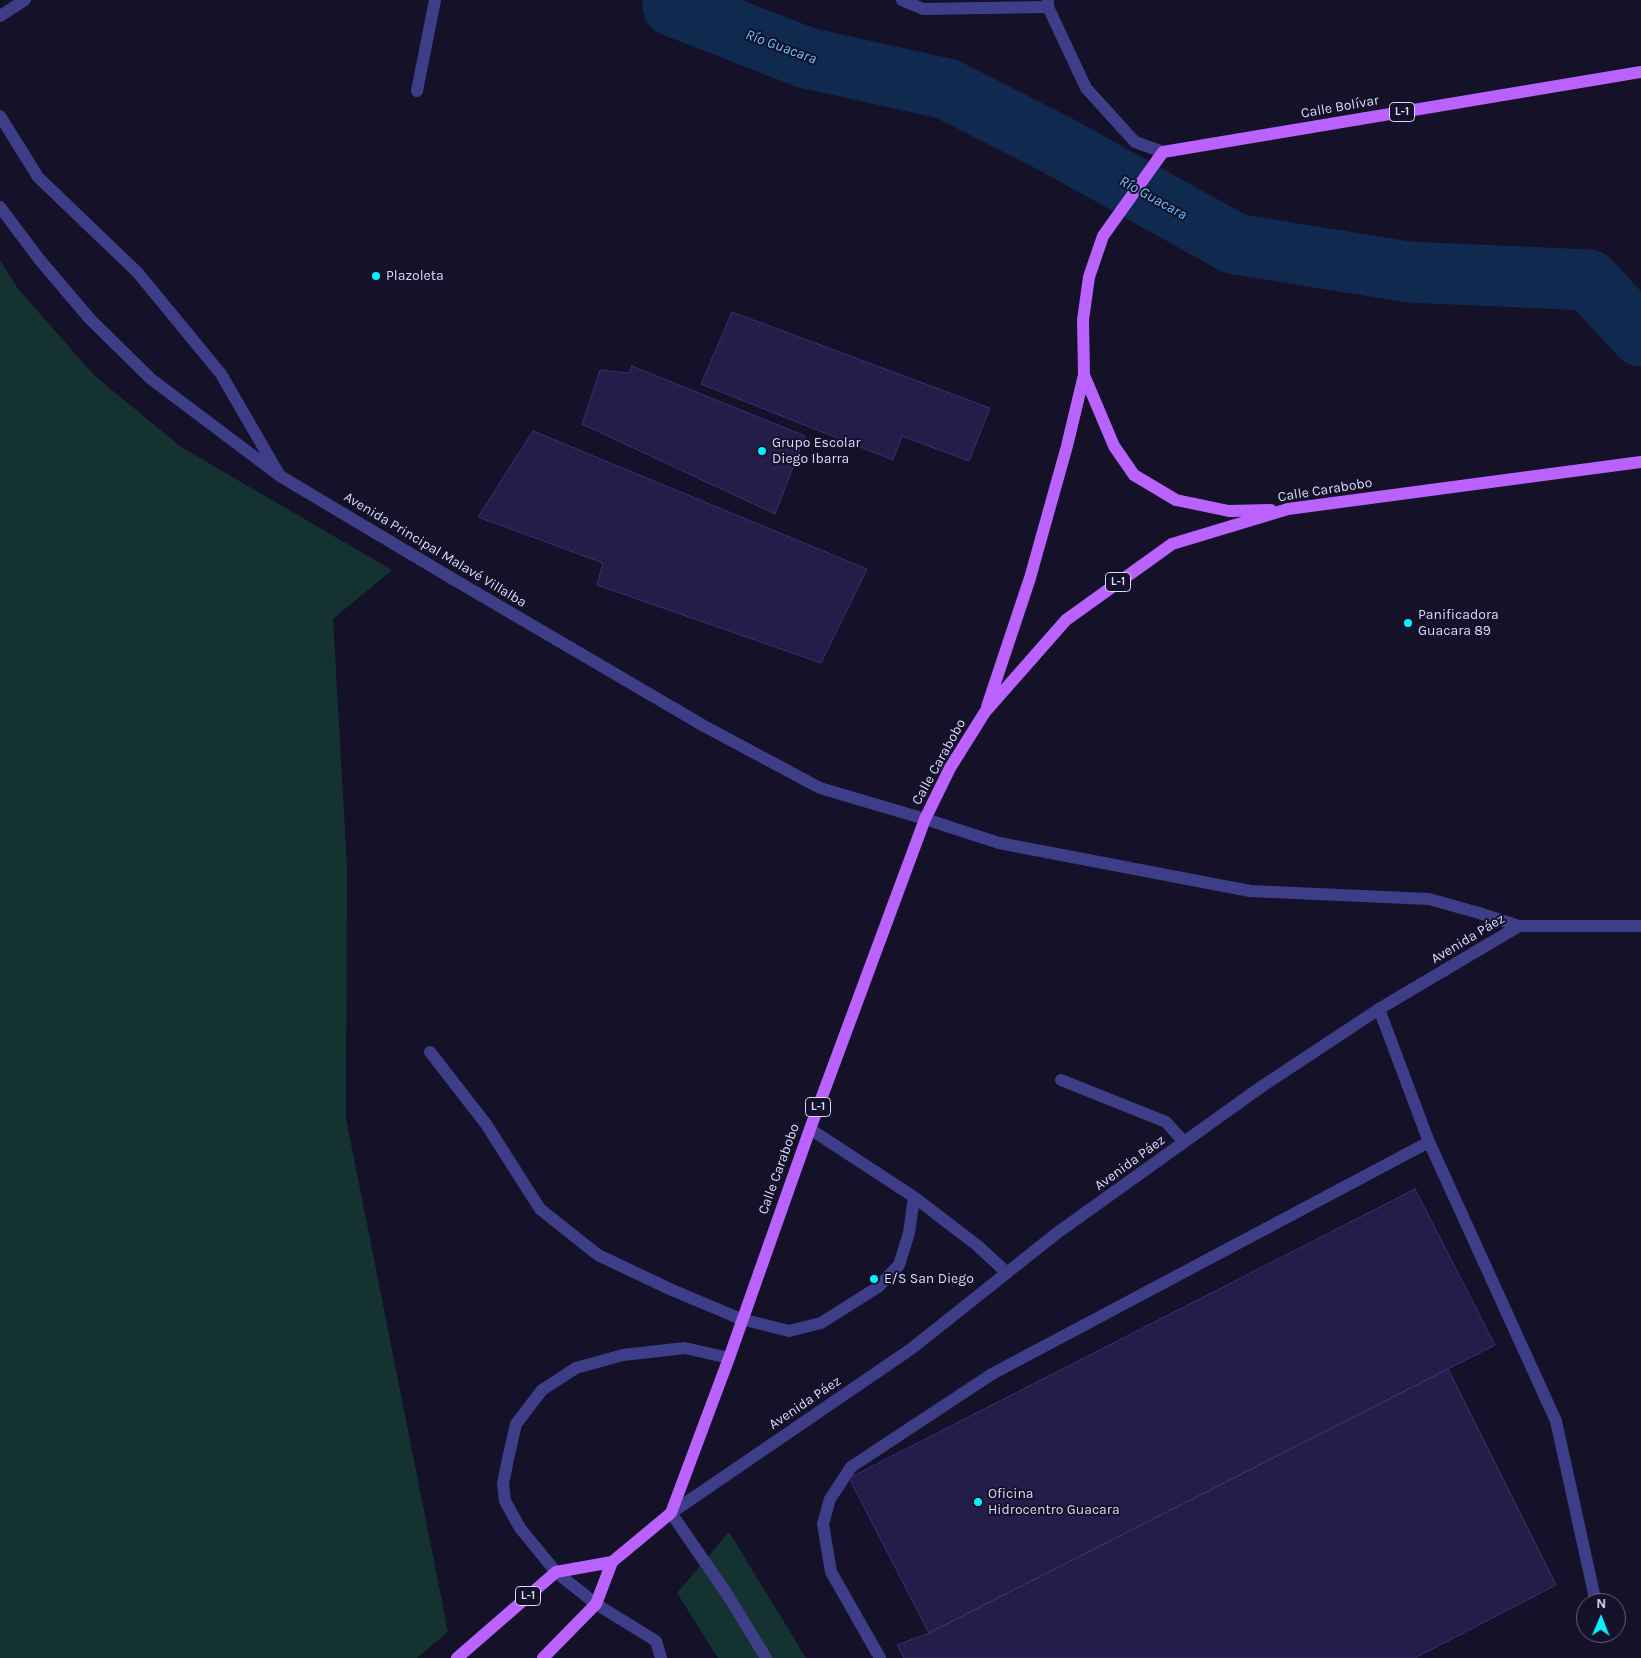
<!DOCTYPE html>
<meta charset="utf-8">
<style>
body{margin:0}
#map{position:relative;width:1641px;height:1658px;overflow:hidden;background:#141129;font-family:Karla,sans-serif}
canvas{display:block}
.north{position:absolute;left:1576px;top:1593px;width:50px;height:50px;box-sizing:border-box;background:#141129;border:1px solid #64617e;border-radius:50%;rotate:1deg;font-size:14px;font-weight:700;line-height:20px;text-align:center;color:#dbd9fe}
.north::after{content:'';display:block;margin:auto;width:18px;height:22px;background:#08f0fb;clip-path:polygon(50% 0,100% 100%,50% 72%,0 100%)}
</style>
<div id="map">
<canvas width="1641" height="1658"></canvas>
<div class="north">N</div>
</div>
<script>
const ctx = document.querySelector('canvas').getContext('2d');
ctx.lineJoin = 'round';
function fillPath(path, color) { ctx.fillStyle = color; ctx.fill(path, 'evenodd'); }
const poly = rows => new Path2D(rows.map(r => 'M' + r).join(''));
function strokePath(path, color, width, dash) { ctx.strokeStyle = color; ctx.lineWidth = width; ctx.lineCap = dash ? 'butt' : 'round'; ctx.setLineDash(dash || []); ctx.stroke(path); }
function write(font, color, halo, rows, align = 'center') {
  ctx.font = font + ' Karla,sans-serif'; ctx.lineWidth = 4; ctx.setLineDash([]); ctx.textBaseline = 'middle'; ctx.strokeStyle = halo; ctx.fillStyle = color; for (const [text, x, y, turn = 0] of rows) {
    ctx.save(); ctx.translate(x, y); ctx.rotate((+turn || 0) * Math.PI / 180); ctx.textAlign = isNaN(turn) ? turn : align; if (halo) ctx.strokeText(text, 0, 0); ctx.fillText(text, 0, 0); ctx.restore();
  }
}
const green = poly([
 [0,260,18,289,95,376,181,447,392,570,333,619,347,866,346,1118,448,1632,417,1658,0,1658],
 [729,1532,806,1658,718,1658,677,1593]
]);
const river = poly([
 [673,0,673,6,807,58,947,89,1057,145,1235,244,1409,272,1589,280,1641,336]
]);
const building = poly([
 [732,312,990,408,969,461,902,436,893,460,701,384,732,312],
 [632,366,805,436,775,514,582,424,600,370,629,373,632,366],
 [533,431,867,569,821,663,597,585,603,563,478,517,533,431],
 [1415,1189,1495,1345,929,1633,849,1478,1415,1189],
 [1448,1369,1556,1585,1415,1658,904,1658,897,1645,929,1633,1448,1369]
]);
const lane = poly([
 [902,0,923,9,1048,7],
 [0,16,25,0],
 [417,91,435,0],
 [0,116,38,177,138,273,221,374,280,476],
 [1379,1009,1429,1142,1556,1421,1596,1603],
 [430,1052,486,1124,540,1209,598,1255,672,1290,741,1319,789,1331,821,1323,878,1287,899,1265,909,1233,914,1197],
 [1061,1080,1166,1122,1184,1142],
 [810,1129,914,1197,978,1246,1007,1273],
 [671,1513,729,1597,766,1658],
 [661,1658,656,1641,596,1604,556,1572,520,1528,505,1501,503,1484,508,1459,516,1424,542,1390,576,1368,623,1355,685,1348,729,1358],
 [880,1658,831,1572,823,1524,830,1499,851,1467,992,1374,1429,1142]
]);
const street = poly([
 [1048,0,1048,7,1086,88,1135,142,1163,152],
 [0,207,39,259,90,319,151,379,280,476,453,579,704,726,820,788,925,819,999,843,1250,891,1429,899,1479,913,1519,926],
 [671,1513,911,1349,1057,1233,1261,1087,1379,1009,1519,926,1641,926]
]);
const primary = poly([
 [1084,375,1114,446,1134,475,1176,500,1229,511,1271,510],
 [987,707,1030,578,1067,446,1084,375,1083,320,1089,277,1103,236,1163,152,1641,72],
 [457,1658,556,1572,612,1562],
 [543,1658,596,1604,612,1562,671,1513,729,1358,810,1129,925,819,950,768,985,712,1066,620,1172,544,1288,509,1641,462]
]);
const markers = [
 [376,276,5,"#08f0fb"],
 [762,451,5,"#08f0fb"],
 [1408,623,5,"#08f0fb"],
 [874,1279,5,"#08f0fb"],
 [978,1502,5,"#08f0fb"]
];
const shields = [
 [1402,112,25],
 [1118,582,25],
 [818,1107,25],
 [528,1596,25]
];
const shieldNames = [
 ["L-1",1402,112],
 ["L-1",1118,582],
 ["L-1",818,1107],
 ["L-1",528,1596]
];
const streetNames = [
 ["Calle Bolívar",1340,107,-10],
 ["Calle Carabobo",1325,490,-9],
 ["Avenida Principal Malavé Villalba",435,550,31],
 ["Calle Carabobo",939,762,-61],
 ["Avenida Páez",1468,939,-31],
 ["Avenida Páez",1130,1163,-36],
 ["Calle Carabobo",779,1169,-70],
 ["Avenida Páez",805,1403,-34]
];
const poiNames = [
 ["Plazoleta",386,276],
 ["Grupo Escolar",772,443],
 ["Diego Ibarra",772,459],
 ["Panificadora",1418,615],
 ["Guacara 89",1418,631],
 ["E/S San Diego",884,1279],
 ["Oficina",988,1494],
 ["Hidrocentro Guacara",988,1510]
];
const waterNames = [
 ["Río Guacara",781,47,20],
 ["Río Guacara",1153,198,29]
];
fillPath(green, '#143330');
strokePath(river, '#0f2a4e', 61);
fillPath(building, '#241d4a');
strokePath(building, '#392f75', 1);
strokePath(lane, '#3d3e87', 12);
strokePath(street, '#3d3e87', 12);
strokePath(primary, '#ba62fd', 12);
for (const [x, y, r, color] of markers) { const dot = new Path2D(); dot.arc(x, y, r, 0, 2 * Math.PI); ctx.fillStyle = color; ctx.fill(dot); strokePath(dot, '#141129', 2); }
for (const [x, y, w] of shields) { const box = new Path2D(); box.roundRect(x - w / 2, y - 9.5, w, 19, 4); ctx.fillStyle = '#141129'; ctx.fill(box); strokePath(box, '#dbd9fe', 1); }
write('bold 12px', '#dbd9fe', null, shieldNames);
write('14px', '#dbd9fe', '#141129', streetNames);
write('14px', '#dbd9fe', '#141129', poiNames, 'left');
write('italic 15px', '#69c0fd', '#141129', waterNames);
</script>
